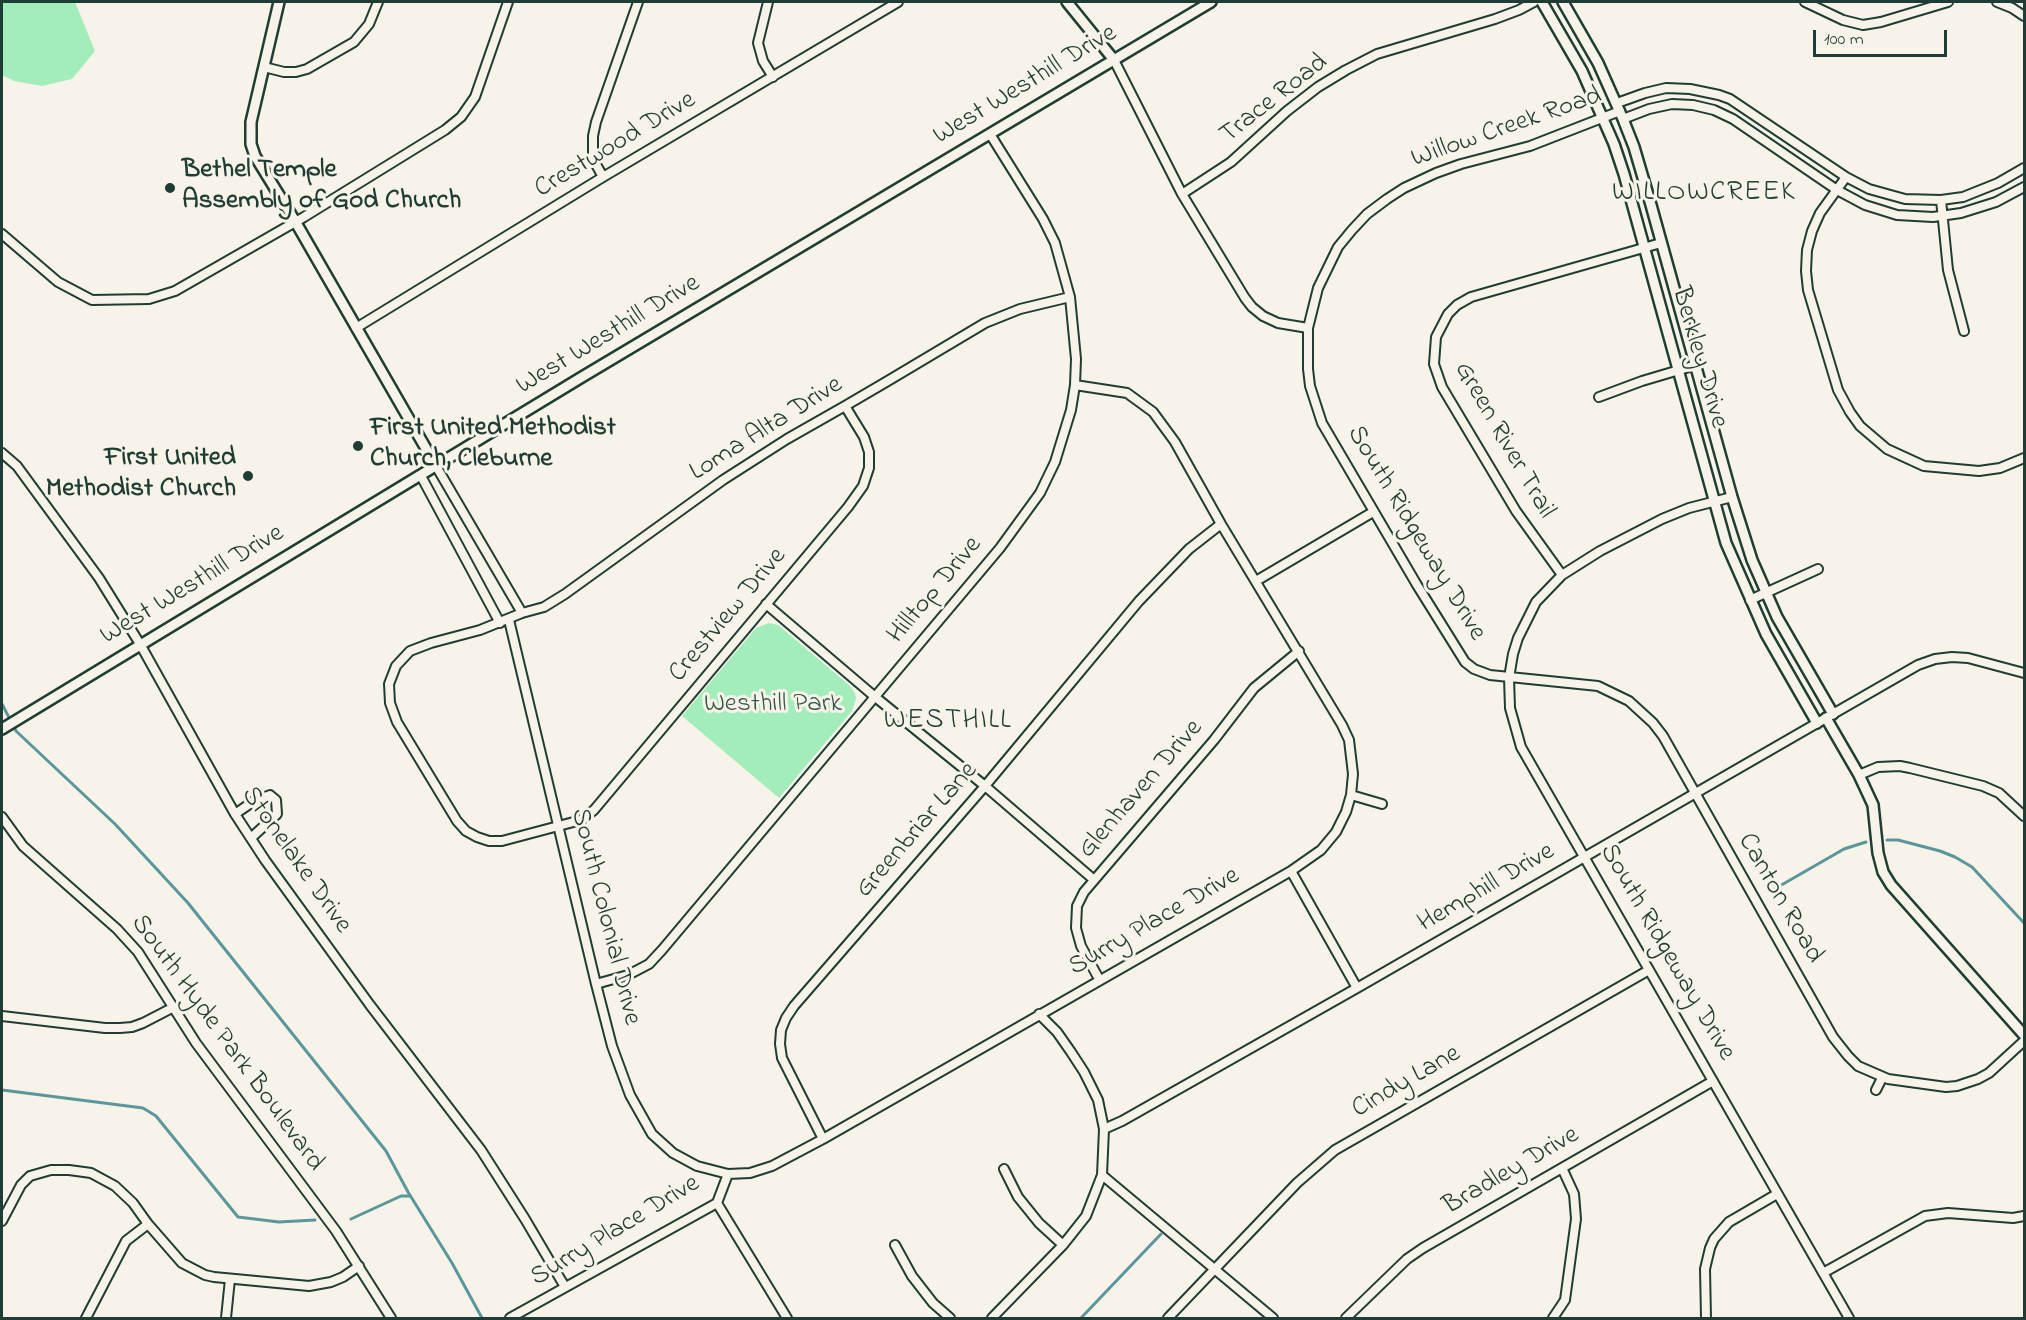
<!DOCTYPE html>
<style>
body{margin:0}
#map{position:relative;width:2026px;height:1320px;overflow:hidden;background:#f7f3e8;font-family:"Indie Flower",sans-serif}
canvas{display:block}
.frame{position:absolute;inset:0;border:3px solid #1f3d34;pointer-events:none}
.scale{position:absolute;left:1813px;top:30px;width:134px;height:27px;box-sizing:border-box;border:3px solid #1f3d34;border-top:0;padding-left:8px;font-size:18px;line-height:21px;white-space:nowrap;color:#1f3d34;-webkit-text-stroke:4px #f7f3e8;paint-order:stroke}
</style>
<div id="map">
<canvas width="2026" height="1320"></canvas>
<div class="frame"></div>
<div class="scale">100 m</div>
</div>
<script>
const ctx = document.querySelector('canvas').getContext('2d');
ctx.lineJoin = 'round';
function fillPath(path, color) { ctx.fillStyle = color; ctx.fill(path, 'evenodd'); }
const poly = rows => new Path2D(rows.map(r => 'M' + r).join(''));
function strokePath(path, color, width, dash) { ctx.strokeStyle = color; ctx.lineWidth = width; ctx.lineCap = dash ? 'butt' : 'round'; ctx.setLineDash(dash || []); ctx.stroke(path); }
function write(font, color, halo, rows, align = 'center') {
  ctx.font = font + ' "Indie Flower",sans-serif'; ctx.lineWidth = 6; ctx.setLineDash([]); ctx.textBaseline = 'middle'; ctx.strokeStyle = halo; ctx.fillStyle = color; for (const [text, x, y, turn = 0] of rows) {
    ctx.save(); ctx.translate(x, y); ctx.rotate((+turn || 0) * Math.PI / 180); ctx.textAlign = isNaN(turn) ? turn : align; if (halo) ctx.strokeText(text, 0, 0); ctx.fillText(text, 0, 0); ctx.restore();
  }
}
const green = poly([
 [2,2,75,2,95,51,72,79,42,86,14,81,2,75],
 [769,623,778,625,849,685,855,693,856,699,852,711,779,798,682,716,756,628]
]);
const stream = poly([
 [2,704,16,731,115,824,188,903,386,1151,408,1192,452,1263,482,1318],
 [1887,840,1898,840,1940,851,1955,857,1972,867,2024,923],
 [1771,891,1844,849,1866,842],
 [2,1090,143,1108,156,1116,238,1217,279,1222,315,1220],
 [351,1219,401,1196,410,1196],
 [1081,1318,1161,1234]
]);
const minor = poly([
 [768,2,758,43,763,61,773,77],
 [1805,2,1843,20,1863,25,1881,22,1948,2],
 [1997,2,2012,8,2024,16],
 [1114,60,1182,194,1245,298,1252,307,1263,316,1278,323,1308,328],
 [264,67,284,72,296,72,307,69,354,42,369,24,378,2],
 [1617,103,1645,93,1666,88,1690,89,1719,95,1730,99,1846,177,1869,189,1905,199,1941,200,1963,197,1998,183,2024,168],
 [1620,111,1530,146,1461,164,1436,173,1404,188,1387,199,1367,214,1352,230,1338,247,1318,288,1308,328,1308,369,1310,386,1322,423,1417,585,1465,662,1474,669,1490,675,1598,686,1629,701,1653,723,1663,736,1833,1037,1848,1056,1858,1066,1888,1079,1946,1087,1957,1086,1978,1079,1989,1073,2024,1041],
 [1623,119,1649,109,1672,104,1693,105,1714,110,1733,119,1837,190,1865,205,1897,215,1933,217,1961,213,1996,202,2024,187],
 [603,177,593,159,593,136,596,122,638,2],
 [1846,177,1820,213,1812,231,1807,250,1806,271,1808,290,1838,390,1850,412,1860,426,1887,449,1924,466,1979,471,2000,468,2024,458],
 [1182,194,1231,162,1287,111,1318,87,1346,70,1377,54,1495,19,1519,10,1534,2],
 [1941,200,1948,270,1964,331],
 [2,234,58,282,92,300,149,299,175,291,304,217,445,130,461,117,475,97,508,2],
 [356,328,603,177,898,2],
 [1599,397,1642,381,1696,365],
 [845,406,864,437,869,452,869,468,863,486,848,507,594,810,581,820,502,841,489,841,477,837,466,831,457,821,397,722,390,703,389,684,396,666,410,651,431,643,480,630,522,613,544,607,565,594,723,480,787,439,845,406,886,382,985,323,1020,309,1070,297],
 [2,453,17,466,99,578,140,644,235,814,265,860,370,1005,481,1150,525,1219,565,1287],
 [436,466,522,613],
 [421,476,500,623],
 [1732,497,1689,508,1662,519,1600,551,1562,575,1536,602,1518,638,1513,654,1509,678,1510,708,1521,747,1849,1318],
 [1562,575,1516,511,1442,387,1434,364,1436,337,1448,314,1457,305,1471,297,1661,243],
 [1256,581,1373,512],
 [1750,600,1818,569],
 [766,604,874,696,985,786,1093,879],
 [509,620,596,984,612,1046,630,1095,652,1134,673,1153,697,1166,728,1174,750,1173,772,1166,823,1139,1291,871,1321,850,1336,832,1346,812,1351,795,1353,774,1349,740,1342,725,1221,524,1175,442,1153,412,1127,393,1075,385],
 [1859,775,1878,767,1900,766,1910,768,1983,786,1999,793,2024,816],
 [1351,795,1382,804],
 [235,814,254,801,270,795,276,800,277,814,251,838],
 [2,817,23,846,117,929,138,952,196,1043,336,1231,391,1318],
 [1291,871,1357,988],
 [1099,979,1081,946,1076,928,1077,906,1084,892,1214,740,1254,688,1299,651],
 [596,984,628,975,649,964,662,950,1000,548,1040,493,1055,462,1071,410,1075,385,1076,359,1070,297,1055,243,1043,219,990,134],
 [1039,1014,1057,1032,1071,1052,1084,1072,1098,1100,1104,1129,1102,1175,1273,1318],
 [2,1016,105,1028,120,1028,132,1027,143,1023,172,1008],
 [1876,1090,1882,1078],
 [1104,1129,1122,1121,1357,988,1918,665,1935,659,1952,657,1968,658,2024,673],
 [823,1139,782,1058,780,1044,781,1030,786,1018,794,1006,985,786,1139,601,1189,549,1221,524],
 [1004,1169,1018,1197,1039,1223,1063,1245],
 [717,1203,787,1318],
 [2,1221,21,1185,30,1176,51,1170,69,1170,91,1173,115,1186,133,1203,148,1224,182,1263,205,1275,214,1277,309,1286,331,1282,343,1277,359,1266],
 [895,1245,912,1276,933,1303,950,1318],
 [1823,1273,1925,1216,1948,1213,2013,1218,2024,1216],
 [86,1318,126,1241,148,1224],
 [226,1318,230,1279],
 [510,1318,717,1203,728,1174],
 [992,1318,1063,1245,1086,1216,1102,1175],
 [1168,1318,1297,1183,1335,1150,1649,970],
 [1346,1318,1407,1259,1423,1248,1713,1081],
 [1553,1318,1565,1300,1576,1219,1574,1194,1562,1168],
 [1706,1318,1705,1269,1710,1248,1714,1239,1729,1222,1777,1194]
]);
const tertiary = poly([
 [279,2,251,122,251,144,255,156,295,221,436,466],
 [1067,2,1114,60],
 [1542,2,1582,71,1614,144,1624,174,1726,543,1766,634,1817,723],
 [1563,2,1598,63,1623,119,1634,147,1651,205,1732,497,1752,560,1777,617,1833,714],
 [1826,718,1859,775,1873,805,1878,853,1883,872,1891,885,2024,1035],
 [2,729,582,377,1211,2]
]);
const markers = [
 [170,188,6,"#1f3d34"],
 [358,446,6,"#1f3d34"],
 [248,476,6,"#1f3d34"]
];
const streetNames = [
 ["West Westhill Drive",1026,86,-31],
 ["Trace Road",1275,100,-38],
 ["Willow Creek Road",1507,129,-19],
 ["Crestwood Drive",616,146,-31],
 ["West Westhill Drive",609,336,-31],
 ["Berkley Drive",1698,358,74],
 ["Loma Alta Drive",767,430,-32],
 ["Green River Trail",1503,441,60],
 ["South Ridgeway Drive",1415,534,59],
 ["West Westhill Drive",193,586,-31],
 ["Hilltop Drive",936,591,-50],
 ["Crestview Drive",729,616,-50],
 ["Glenhaven Drive",1142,790,-49],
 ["Greenbriar Lane",918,831,-49],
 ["Stonelake Drive",295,861,55],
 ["Hemphill Drive",1487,889,-30],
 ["Canton Road",1779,899,60],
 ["South Colonial Drive",604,917,76],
 ["Surry Place Drive",1155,923,-30],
 ["South Ridgeway Drive",1666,953,60],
 ["South Hyde Park Boulevard",226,1044,54],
 ["Cindy Lane",1407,1083,-30],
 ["Bradley Drive",1512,1172,-30],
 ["Surry Place Drive",616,1232,-31]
];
const poiNames = [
 ["Bethel Temple",182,172],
 ["Assembly of God Church",182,203],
 ["First United Methodist",370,430],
 ["Church, Cleburne",370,461],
 ["First United",236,460,"right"],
 ["Methodist Church",236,491,"right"]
];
const parkNames = [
 ["Westhill Park",773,706]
];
const neighbourhoodNames = [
 ["WILLOWCREEK",1704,194],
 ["WESTHILL",948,722]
];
fillPath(green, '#a3edbb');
strokePath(stream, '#5b969c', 3);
strokePath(minor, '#1f3d34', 12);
strokePath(tertiary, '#1f3d34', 14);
strokePath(minor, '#f7f3e8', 8);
strokePath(tertiary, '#f7f3e8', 9);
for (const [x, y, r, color] of markers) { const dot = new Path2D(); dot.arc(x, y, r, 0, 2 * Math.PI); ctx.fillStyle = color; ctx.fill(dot); strokePath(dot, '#f7f3e8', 2); }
write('27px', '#1f3d34', '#f7f3e8', streetNames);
write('bold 27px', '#1f3d34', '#f7f3e8', poiNames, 'left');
write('27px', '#335748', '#f7f3e8', parkNames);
ctx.letterSpacing = '1.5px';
write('28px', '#1f3d34', '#f7f3e8', neighbourhoodNames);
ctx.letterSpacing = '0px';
</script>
